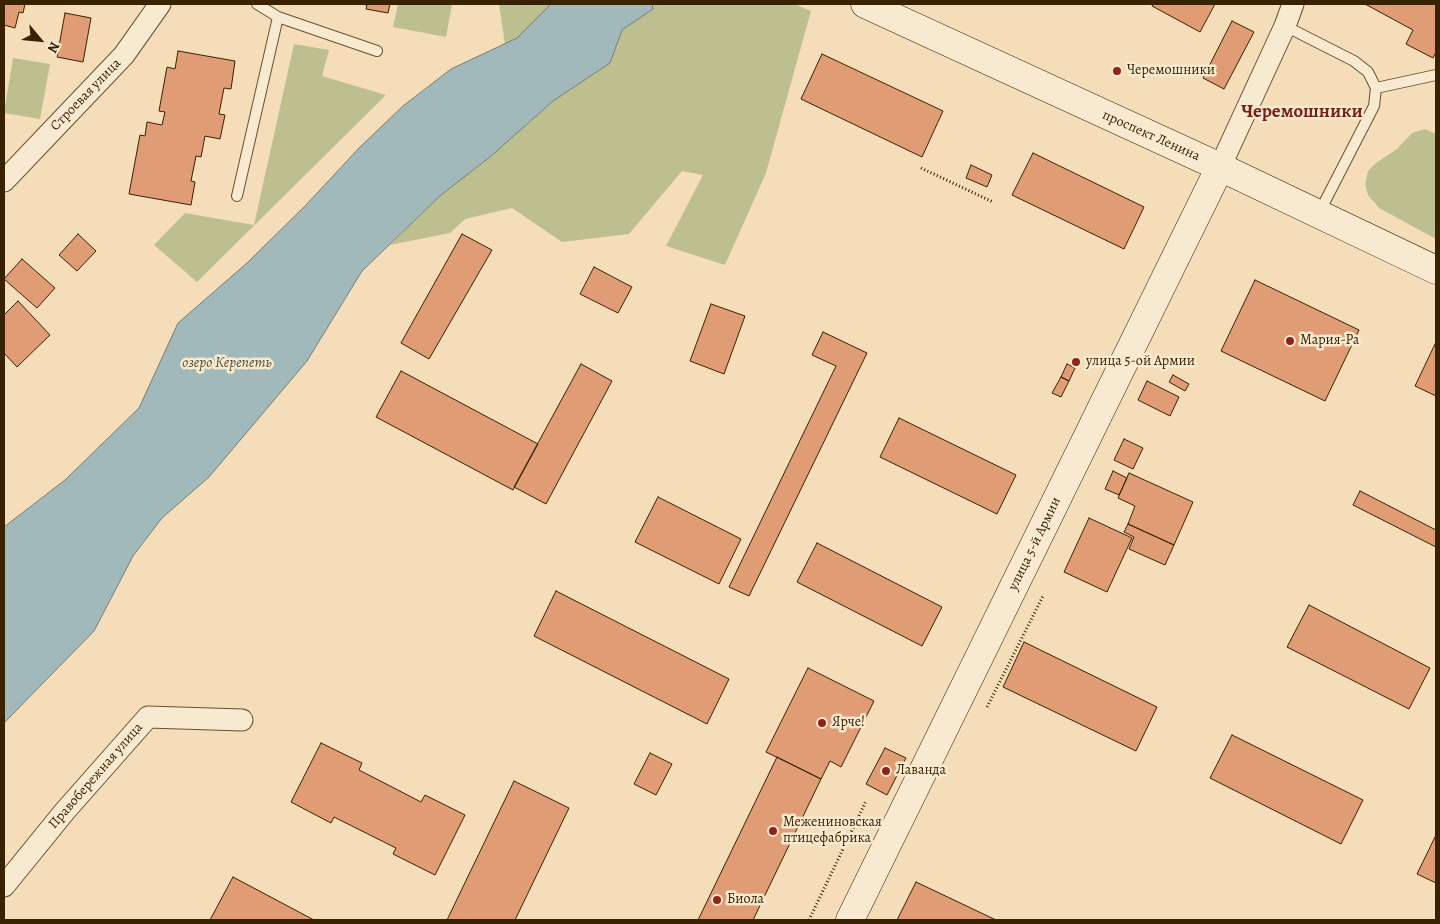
<!DOCTYPE html>
<meta charset="utf-8">
<style>
body{margin:0}
#map{position:relative;width:1440px;height:924px;overflow:hidden;background:#f4ddb8;font-family:Alegreya,serif}
canvas{display:block}
.frame{position:absolute;inset:0;border:5px solid #382200;pointer-events:none}
.north{position:absolute;left:15px;top:15px;width:50px;height:50px;-webkit-text-stroke:4px #f8e9d1;paint-order:stroke;rotate:118deg;font-size:14px;font-weight:700;line-height:20px;text-align:center;color:#382200}
.north::after{content:'';display:block;margin:auto;width:18px;height:22px;background:#382200;clip-path:polygon(50% 0,100% 100%,50% 72%,0 100%)}
</style>
<div id="map">
<canvas width="1440" height="924"></canvas>
<div class="frame"></div>
<div class="north">N</div>
</div>
<script>
const ctx = document.querySelector('canvas').getContext('2d');
ctx.lineJoin = 'round';
function fillPath(path, color) { ctx.fillStyle = color; ctx.fill(path, 'evenodd'); }
const poly = rows => new Path2D(rows.map(r => 'M' + r).join(''));
function strokePath(path, color, width, dash) { ctx.strokeStyle = color; ctx.lineWidth = width; ctx.lineCap = dash ? 'butt' : 'round'; ctx.setLineDash(dash || []); ctx.stroke(path); }
function write(font, color, halo, rows, align = 'center') {
  ctx.font = font + ' Alegreya,serif'; ctx.lineWidth = 5; ctx.setLineDash([]); ctx.textBaseline = 'middle'; ctx.strokeStyle = halo; ctx.fillStyle = color; for (const [text, x, y, turn = 0] of rows) {
    ctx.save(); ctx.translate(x, y); ctx.rotate((+turn || 0) * Math.PI / 180); ctx.textAlign = isNaN(turn) ? turn : align; if (halo) ctx.strokeText(text, 0, 0); ctx.fillText(text, 0, 0); ctx.restore();
  }
}
const green = poly([
 [398,4,452,4,446,37,393,27],
 [499,4,551,4,517,38,505,44],
 [652,4,794,4,811,11,766,173,725,265,666,246,703,175,682,171,629,234,562,242,512,208,465,219,450,233,390,245,441,195,490,157,553,101,610,63,622,30,653,9],
 [294,44,329,50,322,76,386,95,197,282,154,245,185,213,254,225],
 [13,58,50,64,40,119,4,113],
 [1425,129,1436,134,1436,239,1379,208,1368,195,1365,184,1368,171,1376,163,1397,149,1412,133]
]);
const water = poly([
 [551,4,652,4,653,9,622,30,610,63,553,101,490,157,441,195,362,271,307,361,209,477,162,518,133,556,94,631,4,723,4,527,65,480,139,408,178,323,247,263,306,205,359,148,403,106,451,69,517,38,551,4]
]);
const building = poly([
 [4,4,25,4,23,13,19,12,15,28,4,25,4,4],
 [362,4,390,4,388,13,366,9,367,5,362,4],
 [1153,4,1215,4,1200,32,1152,6,1153,4],
 [1365,4,1436,4,1436,52,1433,58,1406,44,1413,30,1365,4],
 [65,13,91,18,83,62,57,57,65,13],
 [1232,21,1254,32,1224,89,1203,78,1232,21],
 [178,51,235,61,231,89,224,88,219,114,225,115,220,139,205,136,201,157,196,156,191,181,195,182,191,205,129,194,140,135,145,136,147,122,162,125,165,112,159,111,167,67,175,69,178,51],
 [822,54,943,111,922,157,801,99,822,54],
 [1033,153,1144,207,1124,249,1012,195,1033,153],
 [971,165,992,175,987,187,966,178,971,165],
 [78,234,96,251,77,271,59,255,78,234],
 [462,234,492,250,429,359,401,343,462,234],
 [22,259,55,288,37,308,4,279,22,259],
 [594,267,632,287,618,313,580,294,594,267],
 [1255,280,1359,330,1325,401,1221,351,1255,280],
 [18,301,50,335,17,367,4,353,4,315,18,301],
 [711,304,745,316,724,374,690,361,711,304],
 [823,332,867,353,749,596,729,587,836,366,812,355,823,332],
 [1436,342,1436,396,1415,386,1436,342],
 [581,364,612,381,546,504,514,487,581,364],
 [1067,364,1075,368,1069,381,1061,377,1067,364],
 [401,371,538,444,513,490,376,417,401,371],
 [1173,375,1189,384,1185,391,1169,382,1173,375],
 [1061,377,1069,381,1061,397,1052,393,1061,377],
 [1147,381,1179,397,1170,416,1138,400,1147,381],
 [899,418,1016,475,997,514,880,457,899,418],
 [1124,439,1143,448,1133,469,1114,460,1124,439],
 [1113,471,1127,478,1119,495,1105,489,1113,471],
 [1129,473,1193,502,1174,545,1128,524,1135,506,1118,498,1129,473],
 [1360,491,1436,530,1436,547,1353,505,1360,491],
 [658,497,741,539,719,584,635,542,658,497],
 [1089,518,1132,538,1107,592,1064,572,1089,518],
 [1128,524,1174,545,1165,565,1129,549,1134,537,1124,532,1128,524],
 [817,543,942,607,922,646,797,582,817,543],
 [556,591,729,679,707,724,534,636,556,591],
 [1309,605,1430,668,1409,709,1287,647,1309,605],
 [1024,642,1157,707,1136,751,1003,687,1024,642],
 [808,668,874,701,841,767,830,761,821,779,766,752,808,668],
 [1232,735,1363,800,1341,844,1210,778,1232,735],
 [321,743,362,763,359,770,421,802,425,795,465,815,435,875,393,854,396,848,334,817,331,823,291,802,321,743],
 [885,748,906,758,887,795,866,784,885,748],
 [650,753,672,764,656,795,634,784,650,753],
 [777,757,821,779,753,920,698,920,777,757],
 [514,781,569,808,515,920,447,920,514,781],
 [1436,835,1436,883,1417,874,1436,835],
 [233,877,314,920,210,920,233,877],
 [916,882,996,920,897,920,916,882]
]);
const path = poly([
 [921,168,993,202],
 [987,707,1043,596],
 [809,920,866,801]
]);
const service = poly([
 [257,4,278,17,377,51],
 [1285,26,1354,61,1368,72,1376,88,1374,106,1319,213],
 [1376,88,1436,75],
 [237,196,278,17]
]);
const minor = poly([
 [1220,167,1285,26,1293,4],
 [4,181,124,55,160,4],
 [4,886,65,811,148,717,242,720]
]);
const secondary = poly([
 [865,4,1220,167,1436,270],
 [850,920,1220,167]
]);
const markers = [
 [1117,71,5,"#8f2418"],
 [1290,341,5,"#8f2418"],
 [1076,362,5,"#8f2418"],
 [822,723,5,"#8f2418"],
 [886,771,5,"#8f2418"],
 [773,831,5,"#8f2418"],
 [717,900,5,"#8f2418"]
];
const poiNames = [
 ["Черемошники",1127,71],
 ["Мария-Ра",1300,341],
 ["улица 5-ой Армии",1086,362],
 ["Ярче!",832,723],
 ["Лаванда",896,771],
 ["Межениновская",783,823],
 ["птицефабрика",783,839],
 ["Биола",727,900]
];
const streetNames = [
 ["Строевая улица",86,95,-46],
 ["проспект Ленина",1151,136,24],
 ["улица 5-й Армии",1035,544,-64],
 ["Правобережная улица",96,776,-49]
];
const waterNames = [
 ["озеро Керепеть",227,363]
];
const districtNames = [
 ["Черемошники",1302,112]
];
fillPath(green, '#bdc08e');
fillPath(water, '#a1b9ba');
strokePath(water, '#777d70', 1);
fillPath(building, '#e09c75');
strokePath(building, '#382200', 1);
strokePath(service, '#67512e', 12);
strokePath(minor, '#67512e', 23);
strokePath(secondary, '#382200', 29);
strokePath(path, '#382200', 3, [1, 2.5]);
strokePath(service, '#f8e9d1', 10);
strokePath(minor, '#f8e9d1', 21);
strokePath(secondary, '#f8e9d1', 28);
for (const [x, y, r, color] of markers) { const dot = new Path2D(); dot.arc(x, y, r, 0, 2 * Math.PI); ctx.fillStyle = color; ctx.fill(dot); strokePath(dot, '#f8e9d1', 2); }
write('14px', '#382200', '#f8e9d1', poiNames, 'left');
write('14px', '#382200', '#f8e9d1', streetNames);
write('italic 15px', '#584f38', '#f8e9d1', waterNames);
write('bold 19px', '#7a1f14', '#f8e9d1', districtNames);
</script>
